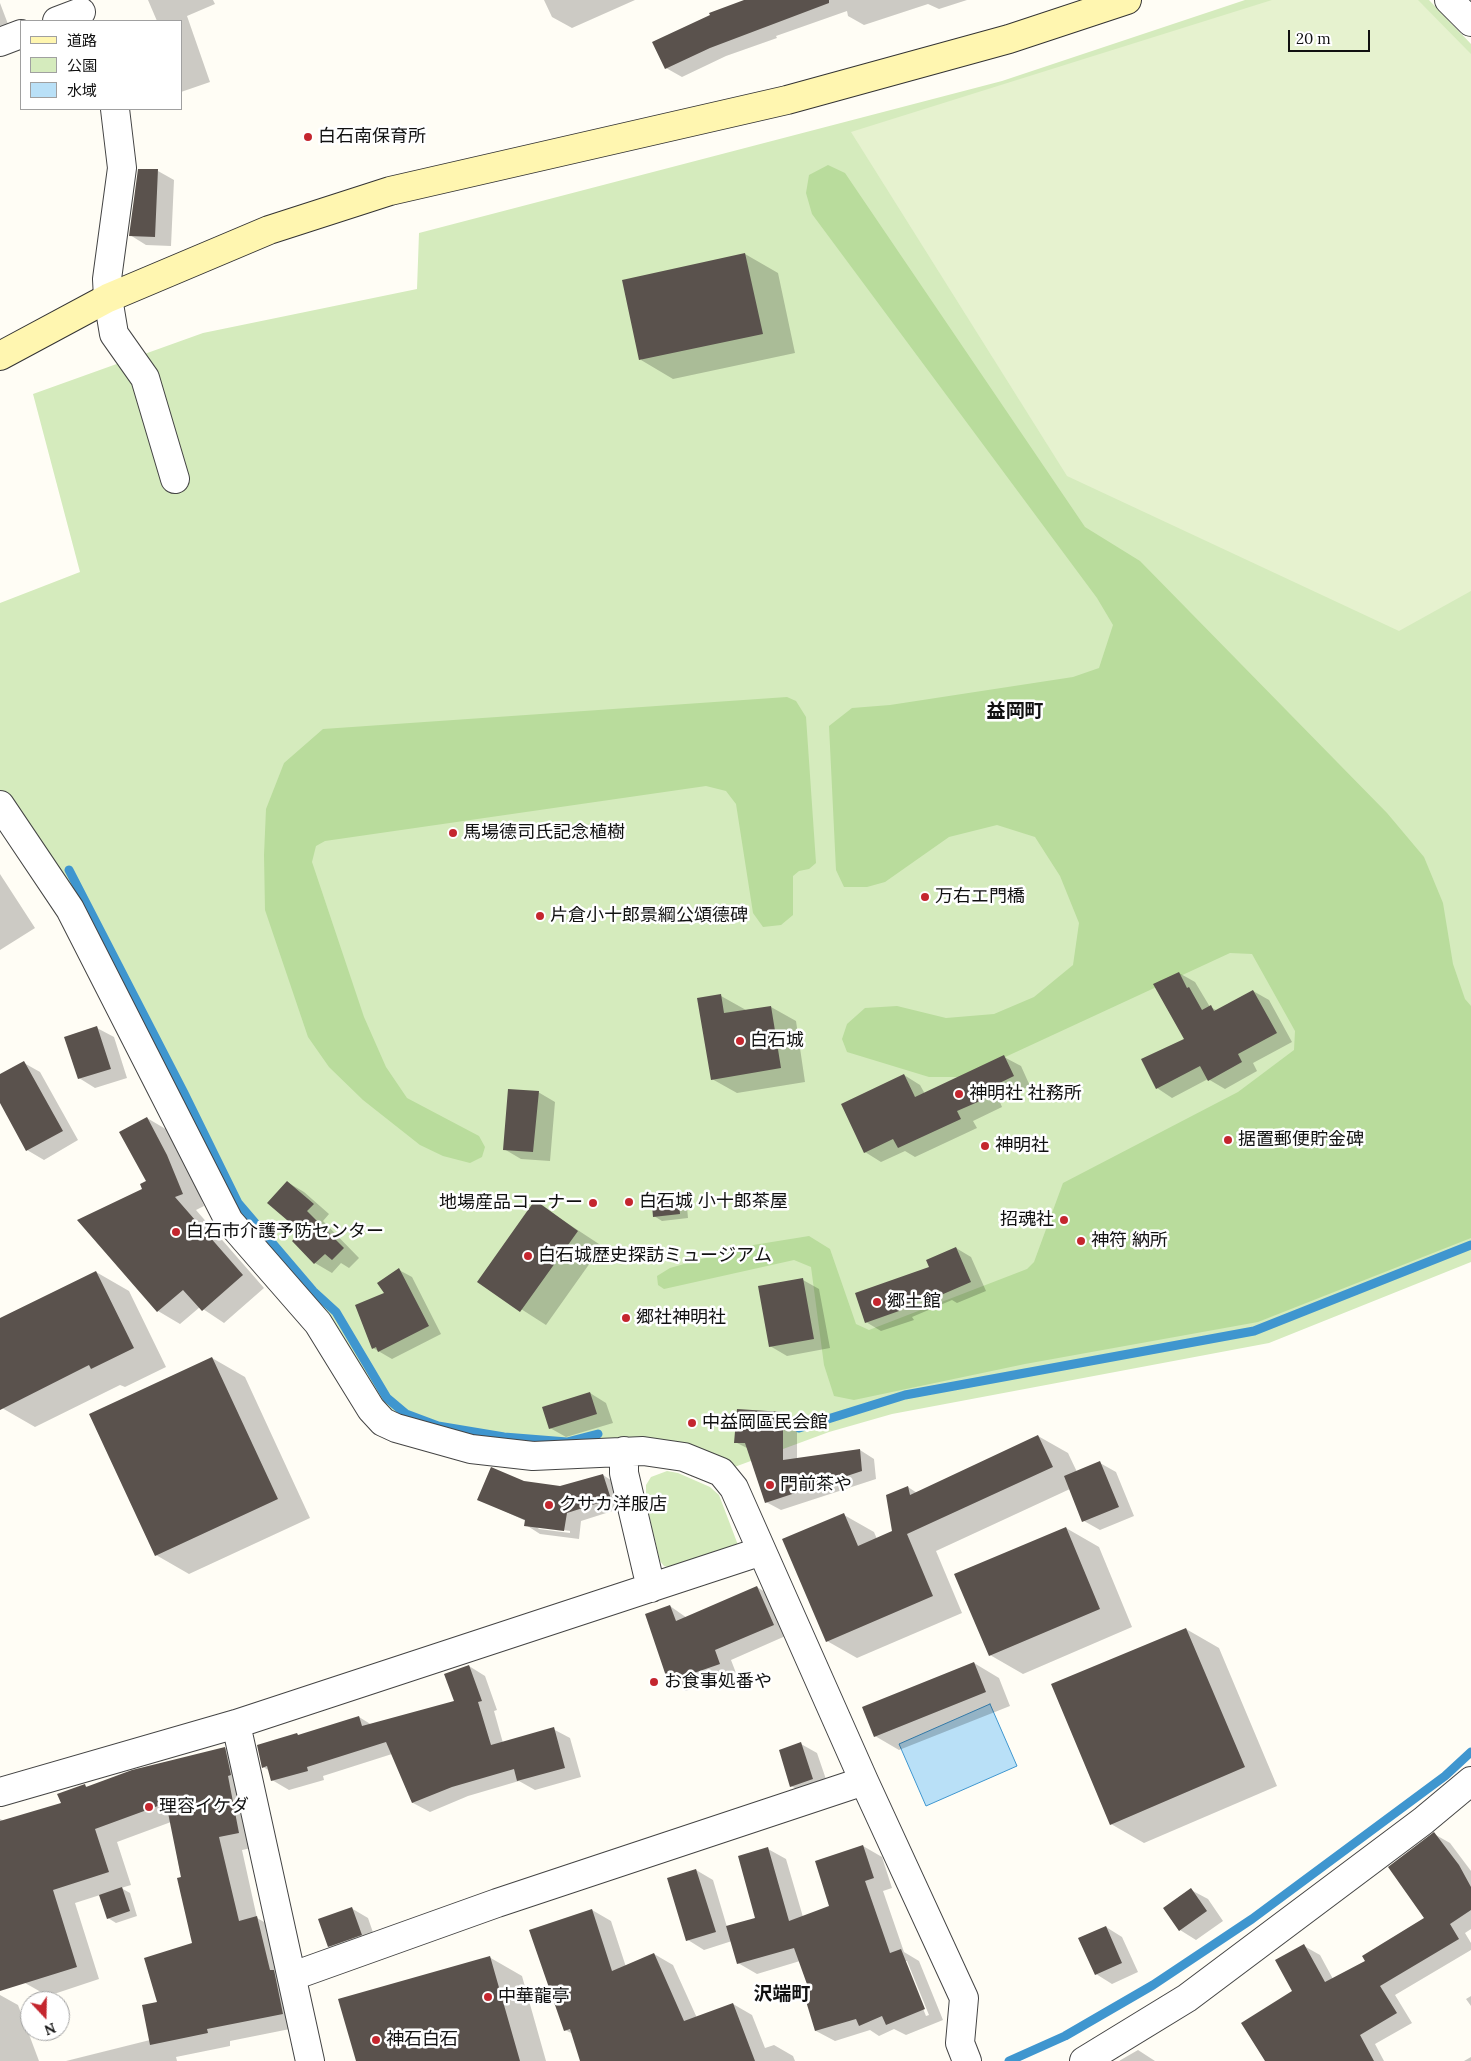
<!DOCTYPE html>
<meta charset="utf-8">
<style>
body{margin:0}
#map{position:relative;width:1471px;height:2061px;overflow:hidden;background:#fffdf5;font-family:Lora,"Noto Sans JP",serif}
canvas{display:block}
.legend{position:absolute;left:20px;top:20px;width:162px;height:90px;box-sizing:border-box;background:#fff;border:1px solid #a0a0a0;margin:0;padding:6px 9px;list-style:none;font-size:15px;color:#111}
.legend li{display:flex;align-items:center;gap:10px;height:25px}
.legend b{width:25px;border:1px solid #a0a0a0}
.north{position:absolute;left:20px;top:1991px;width:50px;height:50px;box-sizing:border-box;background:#fff;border:1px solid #a0a0a0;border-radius:50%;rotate:159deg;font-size:14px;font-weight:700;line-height:20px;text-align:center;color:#111}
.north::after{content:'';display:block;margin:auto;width:18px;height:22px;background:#c4262e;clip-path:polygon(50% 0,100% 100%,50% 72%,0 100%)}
.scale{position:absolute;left:1288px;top:30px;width:82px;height:22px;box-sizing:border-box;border:2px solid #111;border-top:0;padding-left:6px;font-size:15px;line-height:18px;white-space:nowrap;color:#111;-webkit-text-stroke:4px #fff;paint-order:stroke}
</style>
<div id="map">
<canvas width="1471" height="2061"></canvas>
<ul class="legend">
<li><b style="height:6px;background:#fff6b0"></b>道路</li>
<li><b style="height:14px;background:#d5ebbd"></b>公園</li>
<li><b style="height:14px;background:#b9e0f7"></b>水域</li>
</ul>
<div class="north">N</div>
<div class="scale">20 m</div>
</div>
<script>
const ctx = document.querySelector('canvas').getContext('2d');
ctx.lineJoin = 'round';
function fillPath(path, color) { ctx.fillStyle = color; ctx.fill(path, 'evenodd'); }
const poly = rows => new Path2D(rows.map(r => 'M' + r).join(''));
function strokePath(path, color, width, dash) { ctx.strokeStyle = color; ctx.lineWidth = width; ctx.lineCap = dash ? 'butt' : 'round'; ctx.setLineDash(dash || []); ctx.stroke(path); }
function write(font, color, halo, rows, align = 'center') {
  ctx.font = font + ' Lora,"Noto Sans JP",serif'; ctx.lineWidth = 5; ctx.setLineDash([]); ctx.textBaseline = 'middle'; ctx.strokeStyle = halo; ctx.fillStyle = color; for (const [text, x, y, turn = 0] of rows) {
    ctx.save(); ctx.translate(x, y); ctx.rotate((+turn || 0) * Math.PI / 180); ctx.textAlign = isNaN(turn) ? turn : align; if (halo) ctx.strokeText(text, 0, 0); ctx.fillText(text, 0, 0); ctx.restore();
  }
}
const green = poly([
 [1245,0,1429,0,1471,44,1471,1262,1269,1343,892,1414,829,1432,721,1472,601,1452,396,1428,229,1221,0,805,0,603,80,572,33,394,203,333,417,289,419,233,1002,81],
 [667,1471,678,1473,710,1487,719,1495,738,1545,671,1568,664,1566,660,1561,652,1528,646,1499,646,1485,651,1477]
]);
const forest = poly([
 [828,165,845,173,1085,527,1140,561,1387,813,1424,857,1443,903,1453,964,1465,999,1471,1006,1471,1238,1258,1322,1025,1364,854,1400,834,1396,824,1365,811,1267,794,1260,664,1289,658,1285,657,1276,670,1268,747,1246,809,1236,830,1249,856,1324,869,1330,1027,1269,1034,1262,1063,1183,1238,1092,1294,1050,1295,1031,1252,954,1230,953,962,1077,929,1077,847,1052,842,1039,847,1024,865,1008,897,1006,946,1018,994,1014,1034,997,1073,965,1079,923,1060,876,1035,837,997,825,949,837,885,882,867,887,844,887,836,870,829,726,852,708,890,705,1073,677,1099,668,1113,625,1097,598,812,214,806,193,809,175],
 [787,697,796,701,806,717,816,863,809,869,799,871,793,876,793,915,781,925,763,927,753,913,736,804,726,791,706,786,325,841,316,846,312,862,364,1017,386,1067,407,1098,479,1136,485,1147,482,1157,470,1163,443,1156,420,1145,363,1100,329,1067,308,1037,265,910,264,855,266,809,284,763,323,729]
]);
const pitch = poly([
 [1272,0,1418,0,1471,54,1471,591,1399,631,1067,476,851,132]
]);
const water = poly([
 [990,1704,1017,1766,926,1806,899,1744,990,1704]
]);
const shadow = poly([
 [148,0,213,0,215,4,187,16,210,82,181,92,181,21,157,21],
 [544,0,635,0,572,28,552,17],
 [747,0,967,0,939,9,928,4,864,25,848,16,847,11,776,36,777,38,726,56,682,77,666,68],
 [0,3,11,32,0,36],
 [158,171,174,180,171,246,146,245,130,235],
 [745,254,778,273,795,353,673,379,641,360],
 [0,874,35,928,0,950],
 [1179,973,1195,982,1210,1007,1218,1011,1253,991,1269,1000,1292,1042,1253,1063,1257,1071,1225,1089,1208,1079,1172,1098,1157,1088,1186,1039],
 [721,996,746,1010,771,1007,796,1021,805,1082,737,1093,712,1079],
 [97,1028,114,1037,127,1078,95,1088,79,1078],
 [1004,1057,1021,1066,1030,1086,999,1100,1002,1107,973,1121,977,1128,915,1157,905,1151,881,1162,865,1152,904,1075,920,1085,925,1094],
 [24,1063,40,1072,78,1140,44,1160,27,1150,0,1101,0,1076],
 [538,1092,555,1102,550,1161,521,1159,504,1149],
 [147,1118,169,1131,189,1169,204,1206,196,1210,264,1288,224,1323,200,1307,180,1324,158,1311,144,1190,147,1182],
 [287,1182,304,1192,329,1214,323,1221,359,1258,349,1268,341,1263,332,1273,315,1263,293,1241,302,1232],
 [678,1192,686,1197,688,1218,662,1221,654,1216],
 [535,1202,602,1246,546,1325,479,1282],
 [956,1248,971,1257,986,1291,957,1303,952,1300,912,1317,914,1320,881,1331,866,1322],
 [399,1270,412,1277,441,1334,392,1359,373,1348,386,1294],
 [96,1272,129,1291,166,1367,125,1387,120,1385,35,1427,2,1408,0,1404,0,1320],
 [803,1280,819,1289,830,1348,787,1356,770,1346],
 [212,1358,245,1377,310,1518,189,1574,156,1555],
 [590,1393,606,1403,613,1423,566,1437,550,1428],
 [782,1413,797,1422,797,1460,860,1450,874,1459,876,1479,781,1510,766,1502,749,1449,735,1442],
 [1038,1436,1068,1453,1077,1472,1100,1463,1116,1472,1134,1516,1100,1530,1084,1521,1070,1489,936,1551,962,1613,857,1658,827,1641,844,1515,874,1532,877,1539,893,1532,908,1487,917,1493],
 [603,1475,617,1484,625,1507,581,1521,579,1539,540,1534,526,1525,526,1521,478,1499,524,1482,560,1487],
 [536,1526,570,1531,570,1533,539,1529],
 [1066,1528,1099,1547,1132,1627,1023,1674,990,1655],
 [757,1587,773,1597,790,1634,731,1660,736,1673,686,1691,669,1681,670,1606,687,1618],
 [1186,1629,1219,1648,1277,1786,1144,1843,1111,1824],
 [974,1663,999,1678,1010,1706,899,1750,875,1736],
 [469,1666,485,1676,497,1710,494,1711,503,1743,553,1729,570,1738,581,1777,535,1790,519,1781,468,1796,430,1812,413,1803,392,1754,323,1776,324,1780,289,1790,272,1780,270,1771,263,1767,300,1736,359,1717,372,1725,455,1702],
 [801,1744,817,1753,829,1788,808,1795,791,1786],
 [225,1748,248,1761,261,1846,242,1850,257,1918,280,1931,305,2026,230,2041,230,2046,176,2057,177,2061,66,2061,150,2040,159,2003,193,1944,171,1822,117,1842,131,1885,121,1888,130,1893,137,1916,116,1923,108,1918,100,1895,75,1903,99,1979,48,1996,25,1983,0,1887,0,1819,4,1821,62,1804,85,1786,88,1787],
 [1434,1834,1450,1843,1471,1871,1471,1929,1465,1933,1471,1943,1471,1950,1395,1995,1412,2023,1375,2044,1384,2061,1282,2061,1304,1946,1320,1955,1333,1979,1366,1961,1426,1919],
 [863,1846,882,1857,892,1888,883,1891,904,1952,919,1961,943,2020,906,2035,894,2029,879,2036,870,2030,835,2041,816,2031,809,1988,800,1961,757,1974,738,1963,732,1941,704,1950,688,1940,696,1870,713,1880,727,1927,757,1918,768,1849,786,1859,803,1917,831,1907],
 [904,1961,907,1961,929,2015,926,2016],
 [1191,1890,1208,1899,1223,1921,1196,1940,1180,1930],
 [351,1908,368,1918,377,1944,346,1955,329,1946],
 [592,1910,611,1921,626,1967,654,1954,673,1965,697,2018,733,2004,752,2015,765,2048,774,2045,793,2056,795,2061,582,2061,573,2034,565,2030],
 [1106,1927,1122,1937,1138,1972,1112,1984,1096,1974],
 [489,1957,522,1976,546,2061,357,2061],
 [0,1995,18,2005,39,2061,0,2061],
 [1471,1996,1471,2006,1466,1999],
 [1138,2050,1155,2061,1119,2061],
 [1471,2057,1471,2061,1464,2061]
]);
const stream = poly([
 [69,870,184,1093,238,1203,313,1291,336,1312,387,1398,406,1414,438,1426,504,1437,567,1442,598,1434],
 [799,1428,905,1395,1254,1331,1471,1245],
 [1009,2061,1065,2036,1153,1985,1252,1919,1445,1776,1471,1752]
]);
const building = poly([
 [744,0,829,0,829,3,710,48,665,69,652,42,710,15,709,13],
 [138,169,158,169,155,237,129,236],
 [745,253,763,334,639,360,622,280],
 [1179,972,1187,988,1189,987,1202,1010,1211,1005,1214,1011,1253,990,1277,1033,1238,1054,1242,1062,1208,1081,1200,1066,1156,1089,1141,1059,1184,1039,1153,984],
 [721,994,724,1013,771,1006,781,1068,711,1080,697,998],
 [97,1026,111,1069,78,1079,64,1037],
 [1004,1055,1014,1076,983,1091,987,1098,957,1111,961,1119,898,1148,893,1139,864,1153,841,1104,904,1074,915,1097],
 [24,1061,63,1131,26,1151,0,1103,0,1074],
 [508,1089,539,1091,533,1152,503,1150],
 [147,1117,167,1155,183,1194,175,1197,243,1275,202,1311,183,1290,157,1312,77,1220,142,1189,140,1184,146,1181,119,1132],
 [287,1181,314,1204,307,1211,344,1248,332,1260,325,1254,314,1264,292,1241,301,1232,267,1203],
 [678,1191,680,1214,653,1217,651,1193],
 [535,1200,578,1231,520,1312,477,1282],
 [956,1247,971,1282,941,1295,939,1290,898,1308,899,1311,865,1323,855,1293,929,1267,926,1260],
 [399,1268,429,1326,378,1352,376,1347,372,1349,355,1305,384,1293,377,1283],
 [96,1271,134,1348,91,1369,89,1365,0,1410,0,1318],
 [803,1278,814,1339,769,1347,758,1286],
 [212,1357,278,1499,155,1556,89,1414],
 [590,1392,597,1414,549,1429,542,1407],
 [737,1409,783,1412,783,1460,860,1449,862,1471,765,1503,745,1443,734,1443],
 [1038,1435,1053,1467,907,1534,933,1596,826,1642,782,1539,844,1513,858,1546,892,1531,886,1495,908,1486,910,1495],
 [1100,1461,1119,1507,1082,1522,1064,1476],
 [491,1467,524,1481,560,1486,603,1474,611,1499,567,1513,564,1531,524,1526,525,1520,477,1500],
 [1066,1527,1100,1609,989,1656,954,1574],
 [757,1586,774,1625,715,1650,720,1664,668,1682,645,1614,670,1605,676,1621],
 [1186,1628,1245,1767,1110,1825,1051,1684],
 [974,1662,986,1692,874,1737,862,1707],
 [469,1665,482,1701,478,1702,491,1745,554,1727,565,1768,517,1781,514,1769,452,1787,412,1803,386,1742,307,1767,308,1771,271,1781,267,1766,262,1768,257,1745,297,1733,298,1735,359,1716,362,1726,454,1701,444,1674],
 [801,1742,813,1779,790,1787,779,1750],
 [225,1747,231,1775,228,1776,239,1833,219,1837,239,1921,257,1916,270,1970,274,1970,283,2014,207,2029,208,2033,150,2045,142,2005,157,2002,144,1958,192,1943,177,1878,181,1877,166,1803,95,1829,109,1872,53,1890,77,1967,0,1991,0,1821,61,1803,57,1794,85,1784,86,1787,132,1770],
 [1434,1832,1459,1865,1471,1887,1471,1910,1450,1924,1459,1939,1380,1986,1397,2013,1360,2035,1374,2061,1265,2061,1241,2023,1292,1991,1275,1960,1304,1944,1325,1982,1365,1961,1362,1956,1424,1918,1388,1867],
 [863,1845,874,1878,865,1881,890,1953,901,1949,925,2009,886,2025,882,2016,859,2026,856,2019,815,2031,802,1988,808,1987,794,1948,737,1964,726,1926,755,1918,738,1856,768,1847,789,1921,829,1906,815,1861],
 [696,1869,716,1932,686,1941,667,1878],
 [122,1887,130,1911,107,1919,99,1895],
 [1191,1888,1207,1911,1179,1931,1163,1908],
 [352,1907,362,1935,328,1947,318,1919],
 [592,1909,612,1971,654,1953,684,2021,733,2003,755,2061,580,2061,570,2029,564,2031,529,1930],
 [1106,1926,1122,1963,1095,1975,1078,1938],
 [490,1956,520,2061,356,2061,338,1999]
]);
const street = poly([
 [1449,0,1471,22],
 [57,21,81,12],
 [0,42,21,34],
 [115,109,122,168,107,279,108,298,114,334,145,378,175,479],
 [0,805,70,909,229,1221,318,1323,371,1409,383,1422,396,1428,471,1449,533,1456,643,1451,684,1457,721,1472,734,1488,864,1781,964,1998,960,2043,967,2061],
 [624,1451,624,1473,651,1588],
 [236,1724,310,2061],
 [0,1792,236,1724,762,1551],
 [293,1976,497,1903,864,1781],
 [1084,2061,1187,1998,1423,1821,1471,1781]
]);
const secondary = poly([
 [0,356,108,298,269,230,390,191,787,100,1009,39,1127,0]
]);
const markers = [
 [308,137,5,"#c4262e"],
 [453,833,5,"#c4262e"],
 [925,897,5,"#c4262e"],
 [540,916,5,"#c4262e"],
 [740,1041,5,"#c4262e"],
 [959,1094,5,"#c4262e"],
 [1228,1140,5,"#c4262e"],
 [985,1146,5,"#c4262e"],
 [629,1202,5,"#c4262e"],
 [593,1203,5,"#c4262e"],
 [1064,1220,5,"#c4262e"],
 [176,1232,5,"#c4262e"],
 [1081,1241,5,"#c4262e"],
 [528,1256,5,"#c4262e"],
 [877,1302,5,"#c4262e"],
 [626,1318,5,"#c4262e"],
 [692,1423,5,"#c4262e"],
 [770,1485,5,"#c4262e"],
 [549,1505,5,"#c4262e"],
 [654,1682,5,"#c4262e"],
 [149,1807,5,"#c4262e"],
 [488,1997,5,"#c4262e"],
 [376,2040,5,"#c4262e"]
];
const poiNames = [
 ["白石南保育所",318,137],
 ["馬場德司氏記念植樹",463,833],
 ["万右エ門橋",935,897],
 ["片倉小十郎景綱公頌德碑",550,916],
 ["白石城",750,1041],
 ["神明社 社務所",969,1094],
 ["据置郵便貯金碑",1238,1140],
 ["神明社",995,1146],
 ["白石城 小十郎茶屋",639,1202],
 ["地場産品コーナー",583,1203,"right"],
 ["招魂社",1054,1220,"right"],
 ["白石市介護予防センター",186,1232],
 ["神符 納所",1091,1241],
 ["白石城歴史探訪ミュージアム",538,1256],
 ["郷土館",887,1302],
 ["郷社神明社",636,1318],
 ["中益岡區民会館",702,1423],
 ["門前茶や",780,1485],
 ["クサカ洋服店",559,1505],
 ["お食事処番や",664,1682],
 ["理容イケダ",159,1807],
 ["中華龍亭",498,1997],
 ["神石白石",386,2040]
];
const neighbourhoodNames = [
 ["益岡町",1015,712],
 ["沢端町",782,1995]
];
fillPath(green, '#d5ebbd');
fillPath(forest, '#b9dc9c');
fillPath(pitch, '#e6f2cf');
fillPath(water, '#b9e0f7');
strokePath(water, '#3f96cf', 1);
fillPath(shadow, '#0003');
strokePath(stream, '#3f96cf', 9);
fillPath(building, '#5a524d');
strokePath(street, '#444', 30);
strokePath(secondary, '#333', 30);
strokePath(street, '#fff', 28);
strokePath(secondary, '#fff6b0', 28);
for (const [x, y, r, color] of markers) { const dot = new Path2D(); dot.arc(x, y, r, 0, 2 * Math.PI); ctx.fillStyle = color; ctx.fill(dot); strokePath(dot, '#fff', 2); }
write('18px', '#111', '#fff', poiNames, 'left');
write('bold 19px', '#111', '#fff', neighbourhoodNames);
</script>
